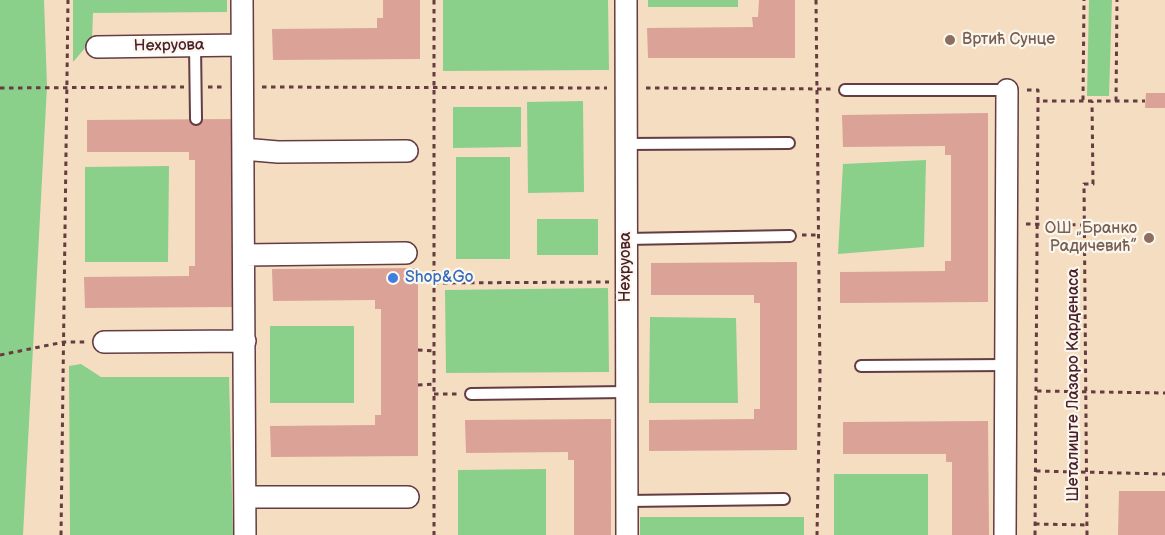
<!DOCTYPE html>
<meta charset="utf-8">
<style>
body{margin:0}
canvas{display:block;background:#f4ddc1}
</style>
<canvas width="1165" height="535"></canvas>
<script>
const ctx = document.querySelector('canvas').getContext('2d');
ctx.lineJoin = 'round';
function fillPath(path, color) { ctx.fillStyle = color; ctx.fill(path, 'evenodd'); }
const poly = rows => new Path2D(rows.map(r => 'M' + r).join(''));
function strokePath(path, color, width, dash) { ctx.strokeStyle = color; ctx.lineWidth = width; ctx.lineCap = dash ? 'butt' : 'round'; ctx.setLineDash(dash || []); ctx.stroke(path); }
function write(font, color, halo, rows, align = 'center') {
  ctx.font = font + ' "Balsamiq Sans",sans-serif'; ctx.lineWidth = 4.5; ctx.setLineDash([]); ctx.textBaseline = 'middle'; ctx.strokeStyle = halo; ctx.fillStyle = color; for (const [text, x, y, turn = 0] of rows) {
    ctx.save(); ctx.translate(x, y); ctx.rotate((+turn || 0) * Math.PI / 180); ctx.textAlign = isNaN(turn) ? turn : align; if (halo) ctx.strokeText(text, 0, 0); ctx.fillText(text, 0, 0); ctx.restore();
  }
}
const green = poly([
 [0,0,44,0,47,86,23,535,0,535],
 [73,0,227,0,227,12,93,13,92,40,73,62],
 [443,0,608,0,609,70,443,71],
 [648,0,738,0,738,7,648,7],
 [1089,0,1112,0,1109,96,1087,96],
 [583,101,584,192,528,193,527,102],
 [453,107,521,107,521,147,453,148],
 [456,157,510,157,510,259,456,259],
 [926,160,924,247,838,254,843,164],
 [169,166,168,262,85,262,85,167],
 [537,219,598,219,598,255,537,255],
 [608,288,609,372,446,373,445,290],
 [650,317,736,318,738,403,649,403],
 [270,326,354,326,354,403,270,403],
 [81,364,101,377,229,377,233,535,70,535,69,366],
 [546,469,546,535,458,535,458,470],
 [834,474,928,474,928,535,834,535],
 [640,517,804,517,804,535,640,535]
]);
const building = poly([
 [383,0,420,0,420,59,273,60,272,29,377,28,377,18,383,18],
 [759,0,795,0,795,58,648,58,647,28,753,27,752,17,758,17],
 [1146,93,1165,93,1165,108,1145,108],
 [988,113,988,302,840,303,840,272,945,271,945,261,951,261,951,155,945,155,945,146,843,147,842,115],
 [232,119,232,307,85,308,84,277,189,276,189,266,195,266,195,160,189,160,189,152,87,152,87,120],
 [797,262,797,450,649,451,649,420,754,419,754,409,760,409,760,303,754,303,754,295,651,295,651,263],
 [418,268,418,456,271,457,270,426,375,425,375,415,381,415,381,309,375,309,375,300,273,301,272,269],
 [611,419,611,535,574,535,574,460,568,460,568,452,466,453,465,420],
 [988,421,989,535,952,535,952,462,946,462,946,454,843,454,843,422],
 [1119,491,1165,491,1165,535,1118,535]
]);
const path = poly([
 [434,0,434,535],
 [816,0,820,375,817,535],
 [208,87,223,87],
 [262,87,607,88],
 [0,88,184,87],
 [646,88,832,89],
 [1027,90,1038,90,1038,101,1145,101],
 [1083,100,1084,0],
 [1116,101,1117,0],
 [1026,224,1084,225],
 [802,235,818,235],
 [434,283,609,282],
 [418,350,434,351],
 [0,355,64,342,87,342],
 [418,385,434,384],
 [1037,391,1165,393],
 [434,394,459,394],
 [1036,471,1165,474],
 [1035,524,1087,525],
 [61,535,68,0],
 [1035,535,1038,101],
 [1087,535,1084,184,1093,184,1092,101]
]);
const service = poly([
 [195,45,196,119],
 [845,90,1007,90],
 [626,144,789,143],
 [626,239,790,236],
 [861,366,1006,365],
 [471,394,626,392],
 [627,501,784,499]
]);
const minor = poly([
 [242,0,245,535],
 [626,0,627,535],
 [97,47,242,45],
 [243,149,278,152,407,151],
 [244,255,406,253],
 [104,342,245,341],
 [245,497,408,497],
 [1005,535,1007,90]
]);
const markers = [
 [950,40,6,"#8d6e63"],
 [1149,238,6,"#8d6e63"],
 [393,278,6,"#3f7fe0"]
];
const educationNames = [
 ["Вртић Сунце",962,40],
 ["ОШ „Бранко",1137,229,"right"],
 ["Радичевић”",1137,247,"right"]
];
const streetNames = [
 ["Нехруова",169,46,-1],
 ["Нехруова",626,267,-90],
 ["Шеталиште Лазаро Карденаса",1074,385,-90]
];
const shopNames = [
 ["Shop&Go",405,278]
];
fillPath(green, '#8bd08a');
fillPath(building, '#dba298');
strokePath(service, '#643c42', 14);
strokePath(minor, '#643c42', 24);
strokePath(path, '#643c42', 3, [4.5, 4.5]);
strokePath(service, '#fff', 10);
strokePath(minor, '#fff', 21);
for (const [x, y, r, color] of markers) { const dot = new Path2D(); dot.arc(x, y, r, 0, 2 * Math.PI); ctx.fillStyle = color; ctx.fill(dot); strokePath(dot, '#fbf7ec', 2); }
write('16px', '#785e54', '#fbf7ec', educationNames, 'left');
write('16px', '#4a1f2b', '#fbf7ec', streetNames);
write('16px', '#366cbe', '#fbf7ec', shopNames, 'left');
</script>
